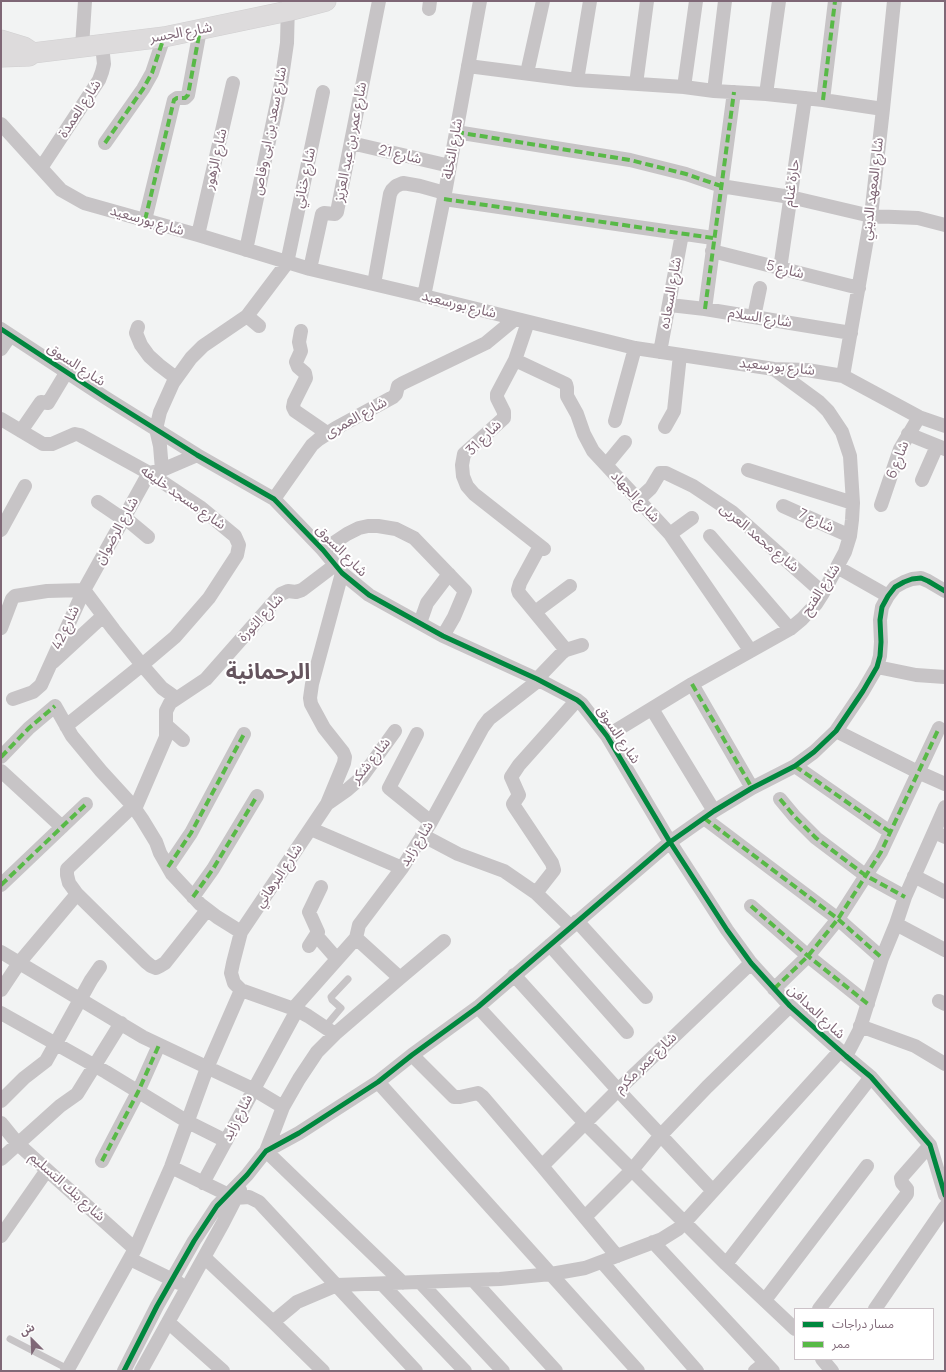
<!DOCTYPE html>
<meta charset="utf-8">
<style>
body{margin:0}
#map{position:relative;width:946px;height:1372px;overflow:hidden;background:#f2f3f3;font-family:Manrope,"Noto Sans Arabic",sans-serif}
canvas{display:block}
.frame{position:absolute;inset:0;border:2px solid #7f6776;pointer-events:none}
.legend{position:absolute;left:794px;top:1308px;width:140px;height:52px;box-sizing:border-box;background:#fff;border:1px solid #ccc2c8;margin:0;padding:5px 7px;list-style:none;font-size:12px;color:#7f6776}
.legend li{display:flex;align-items:center;gap:8px;height:20px}
.legend b{width:20px;border:1px solid #ccc2c8}
.north{position:absolute;left:12px;top:1320px;width:40px;height:40px;-webkit-text-stroke:3px #fff;paint-order:stroke;rotate:336deg;font-size:11px;font-weight:700;line-height:16px;text-align:center;color:#7f6776}
.north::after{content:'';display:block;margin:auto;width:14px;height:18px;background:#7f6776;clip-path:polygon(50% 0,100% 100%,50% 72%,0 100%)}
</style>
<div id="map">
<canvas width="946" height="1372"></canvas>
<div class="frame"></div>
<ul class="legend">
<li><b style="height:5px;background:#00873e"></b>مسار دراجات</li>
<li><b style="height:5px;background:#58b947"></b>ممر</li>
</ul>
<div class="north">ش</div>
</div>
<script>
const ctx = document.querySelector('canvas').getContext('2d');
ctx.lineJoin = 'round';
const poly = rows => new Path2D(rows.map(r => 'M' + r).join(''));
function strokePath(path, color, width, dash) { ctx.strokeStyle = color; ctx.lineWidth = width; ctx.lineCap = dash ? 'butt' : 'round'; ctx.setLineDash(dash || []); ctx.stroke(path); }
function write(font, color, halo, rows, align = 'center') {
  ctx.font = font + ' Manrope,"Noto Sans Arabic",sans-serif'; ctx.lineWidth = 4; ctx.setLineDash([]); ctx.textBaseline = 'middle'; ctx.strokeStyle = halo; ctx.fillStyle = color; for (const [text, x, y, turn = 0] of rows) {
    ctx.save(); ctx.translate(x, y); ctx.rotate((+turn || 0) * Math.PI / 180); ctx.textAlign = isNaN(turn) ? turn : align; if (halo) ctx.strokeText(text, 0, 0); ctx.fillText(text, 0, 0); ctx.restore();
  }
}
const lane = poly([
 [325,1027,341,1008,332,1000,331,997,348,979],
 [10,1339,68,1369]
]);
const street = poly([
 [429,9,430,1],
 [82,47,85,1],
 [468,66,577,80,684,87,714,91,766,94,823,100,883,109],
 [527,73,543,1],
 [577,80,590,1],
 [636,84,647,1],
 [684,87,696,1],
 [714,91,725,1],
 [766,94,779,1],
 [823,100,835,1],
 [1,124,61,190,84,203,198,235,310,269,424,296,635,348,774,369,807,370,843,376,919,417,945,426],
 [456,132,630,160,686,174,721,186,790,197,871,216,918,218,945,225],
 [105,143,143,89,152,73,164,37],
 [351,143,450,166],
 [41,168,99,80,102,72,104,64,102,45],
 [444,199,713,238],
 [145,220,174,100,177,98,185,98,188,95,200,30],
 [198,235,233,83],
 [246,250,281,84,287,43,288,3],
 [712,251,859,288],
 [310,269,322,214,324,213,335,214,337,212,379,1],
 [780,269,805,98],
 [374,284,390,194,392,190,396,186,403,183,420,186,445,193],
 [424,296,445,193,480,1],
 [670,305,705,309,851,333],
 [705,309,734,92],
 [247,316,259,326],
 [754,317,760,288],
 [528,322,515,360,497,394,497,398,504,412,504,418,464,454,462,465,463,476,467,486,474,494,544,549],
 [138,327,136,333,141,345,149,356,159,365,176,378],
 [1,329,106,398,197,455,274,499,323,550,342,573,369,595,443,636,537,679,577,700,582,704,607,736,670,842,727,930,751,963,790,1006,846,1056,871,1077,930,1145,945,1195],
 [301,331,299,342,301,351,296,362,298,367,305,373,306,378,294,402,293,407,295,411,327,433],
 [1,349,10,336],
 [660,352,682,234],
 [515,360,566,384,567,388,567,396,577,414,584,434,593,451,670,534,750,650],
 [843,376,871,216,883,109,894,1],
 [1,419,43,444,52,444,75,434,80,435,149,473,200,507,235,536,239,545,237,555,209,598,175,637,142,665,66,726],
 [615,421,635,348],
 [665,427,674,411,680,355],
 [21,431,41,402,48,403,66,373],
 [908,434,945,449],
 [606,465,625,442],
 [162,470,160,446,156,429,160,412,173,383,191,358,203,346,247,316,287,263,323,92],
 [748,470,853,503],
 [922,480,937,446],
 [274,499,312,445,319,439,336,428,393,397,396,394,398,386,403,383,486,343,515,319],
 [638,500,651,488,660,473,666,473,693,486,732,512,823,593],
 [98,502,123,519],
 [881,505,900,449,919,417],
 [783,506,850,536],
 [124,517,148,537],
 [1,530,25,486],
 [670,534,692,518],
 [710,536,790,629],
 [540,546,520,583,518,590,519,593,566,650],
 [323,550,347,534,359,528,368,526,378,526,396,529,414,538,465,591,454,617,443,636],
 [837,567,888,596],
 [342,573,312,684,310,698,311,704,324,728,343,752,345,757,344,763,327,804,241,932,233,963,231,973,234,983,241,990,297,1010,308,1016,335,1034,317,1052,299,1079,283,1107,275,1128,266,1151,403,1283],
 [84,590,114,630,142,665,162,688,176,698],
 [535,612,570,586],
 [420,623,427,603,449,574],
 [1,628,12,599,15,596,47,591,84,590],
 [53,662,103,616],
 [877,667,916,675,945,677],
 [537,679,562,653,566,650,582,645],
 [692,684,752,788],
 [13,699,33,692,41,685,84,590,149,473,162,470,197,455],
 [652,709,714,811],
 [166,725,183,740],
 [836,731,918,772,945,784],
 [417,734,389,788,431,822],
 [607,736,692,684,790,629,802,619,816,604,823,593,845,552,850,536,852,520,853,503,850,456,842,432,828,411,819,402,774,369],
 [1,757,29,728,55,706,72,736,101,771,133,806,142,819,156,842,160,853,172,874,200,904,217,917,241,932],
 [795,766,890,832],
 [1,771,62,827],
 [780,799,795,817,816,838,865,875,905,897],
 [327,804,347,790,362,777,395,731],
 [135,809,166,737,166,711,170,703,206,679,281,594,288,591,296,592,302,590,335,565],
 [704,818,838,919,882,958],
 [311,829,402,868],
 [934,832,945,837],
 [422,835,458,854,504,871,536,893,571,927],
 [168,867,191,833,244,734],
 [914,876,945,892],
 [1,885,86,804],
 [536,893,554,870,552,863,514,806,513,804,519,795,511,777,519,765,577,700],
 [77,894,146,962,151,966,156,968,160,966,165,963,207,910],
 [193,897,213,869,257,796],
 [751,906,808,956,868,1004],
 [577,921,646,997],
 [896,924,945,950],
 [316,935,337,959],
 [356,938,400,978],
 [550,945,627,1032],
 [309,946,318,932,309,912,321,887],
 [1,952,143,1037,253,1089,283,1107],
 [514,975,618,1090,712,1190],
 [774,989,808,956,838,919,881,852,939,728],
 [1,990,19,963,77,894,69,883,67,875,67,869,133,806],
 [939,1001,945,1004],
 [478,1007,585,1123,726,1264,795,1329],
 [293,1009,356,938,359,925,402,868,431,822,483,727,489,719,539,680],
 [1,1013,106,1072,188,1122,226,1141],
 [860,1026,915,1046,945,1064],
 [335,1034,400,978,444,941],
 [412,1055,454,1097,460,1097,478,1093,483,1097,542,1166,617,1256],
 [846,1056,859,1031,882,958,896,924,905,897,945,807],
 [378,1082,638,1371],
 [1,1101,24,1078,46,1061,91,980,100,967],
 [1,1123,18,1144,135,1249],
 [1,1159,60,1106,77,1094,121,1023],
 [102,1161,138,1092,159,1045],
 [542,1166,618,1090,751,963],
 [171,1167,235,1198,249,1197,259,1202,416,1371],
 [203,1183,297,1010],
 [585,1217,632,1170,661,1135,707,1087,790,1006],
 [1,1236,47,1170],
 [653,1242,773,1371],
 [204,1257,273,1322,323,1371],
 [130,1259,179,1283],
 [602,1262,697,1371],
 [726,1264,871,1077],
 [473,1280,556,1371],
 [420,1282,503,1371],
 [382,1284,465,1371],
 [765,1300,867,1166],
 [819,1309,907,1194,907,1189,902,1183,901,1178,930,1145],
 [875,1309,945,1207],
 [168,1322,223,1371],
 [273,1322,297,1302,337,1285,500,1279,551,1274,585,1268,662,1239,678,1229,684,1223,840,1051],
 [822,1359,832,1371],
 [67,1371,135,1249,171,1167,207,1068,241,990],
 [124,1371,157,1306,194,1241,217,1206,247,1175,266,1151,299,1133,378,1082,412,1055,478,1007,670,842,714,811,752,788,795,766,814,752,836,731,863,691,877,667,880,656,881,642,880,620,882,607,888,596,895,587,904,582,912,579,921,578,928,581,945,591],
 [141,1371,223,1223,240,1190],
 [755,1371,765,1363]
]);
const secondary = poly([
 [1,40,24,47,33,53],
 [1,57,29,56,33,53,164,37,288,11,326,1]
]);
const quiet = poly([
 [823,100,835,1],
 [456,132,630,160,686,174,721,186],
 [105,143,143,89,152,73,164,37],
 [444,199,713,238],
 [145,220,174,100,177,98,185,98,188,95,200,30],
 [705,309,734,92],
 [692,684,752,788],
 [1,757,29,728,55,706],
 [795,766,890,832],
 [780,799,795,817,816,838,865,875,905,897],
 [704,818,838,919,882,958],
 [168,867,191,833,244,734],
 [1,885,86,804],
 [193,897,213,869,257,796],
 [751,906,808,956,868,1004],
 [774,989,808,956,838,919,881,852,939,728],
 [102,1161,138,1092,159,1045]
]);
const cycleway = poly([
 [1,329,106,398,197,455,274,499,323,550,342,573,369,595,443,636,537,679,577,700,582,704,607,736,670,842,727,930,751,963,790,1006,846,1056,871,1077,930,1145,945,1195],
 [124,1371,157,1306,194,1241,217,1206,247,1175,266,1151,299,1133,378,1082,412,1055,478,1007,670,842,714,811,752,788,795,766,814,752,836,731,863,691,877,667,880,656,881,642,880,620,882,607,888,596,895,587,904,582,912,579,921,578,928,581,945,591]
]);
const streetNames = [
 ["شارع الجسر",181,33,-10],
 ["شارع العمدة",80,109,-57],
 ["شارع سعد بن ابى وقاص",270,131,-79],
 ["شارع عمر بن عبد العزيز",351,142,-79],
 ["شارع النخلة",453,149,-80],
 ["شارع 21",400,155,13],
 ["شارع الزهور",216,159,-77],
 ["شارع خناني",305,178,-78],
 ["حارة غنام",792,183,-82],
 ["شارع المعهد الديني",873,189,-83],
 ["شارع بورسعيد",147,221,16],
 ["شارع 5",785,270,14],
 ["شارع السعاده",671,293,-80],
 ["شارع بورسعيد",459,305,14],
 ["شارع السلام",760,318,9],
 ["شارع السوق",76,365,33],
 ["شارع بورسعيد",777,367,6],
 ["شارع العمرى",356,418,-29],
 ["شارع 31",484,438,-45],
 ["شارع 6",898,460,-69],
 ["شارع الجهاد",635,497,47],
 ["شارع مسجد خليفه",183,498,35],
 ["شارع 7",816,521,25],
 ["شارع الرضوان",117,531,-61],
 ["شارع محمد العربى",759,538,40],
 ["شارع السوق",341,551,45],
 ["شارع الفتح",821,590,-57],
 ["شارع الثورة",261,618,-47],
 ["شارع 42",66,628,-65],
 ["شارع السوق",618,735,56],
 ["شارع شكر",371,761,-51],
 ["شارع زايد",417,844,-58],
 ["شارع البرهاني",279,876,-56],
 ["شارع المدافن",816,1012,43],
 ["شارع عمر مكرم",646,1063,-44],
 ["شارع زايد",238,1118,-63],
 ["شارع بنك التسليم",67,1187,42]
];
const townNames = [
 ["الرحمانية",268,673]
];
strokePath(secondary, '#d0cfd0', 21);
strokePath(lane, '#c7c4c6', 7);
strokePath(street, '#c7c4c6', 14);
strokePath(secondary, '#dddbdc', 20);
strokePath(quiet, '#58b947', 4, [8, 4]);
strokePath(cycleway, '#00873e', 5);
write('14px', '#7f6776', '#fff', streetNames);
write('bold 22px', '#65545e', '#fff', townNames);
</script>
